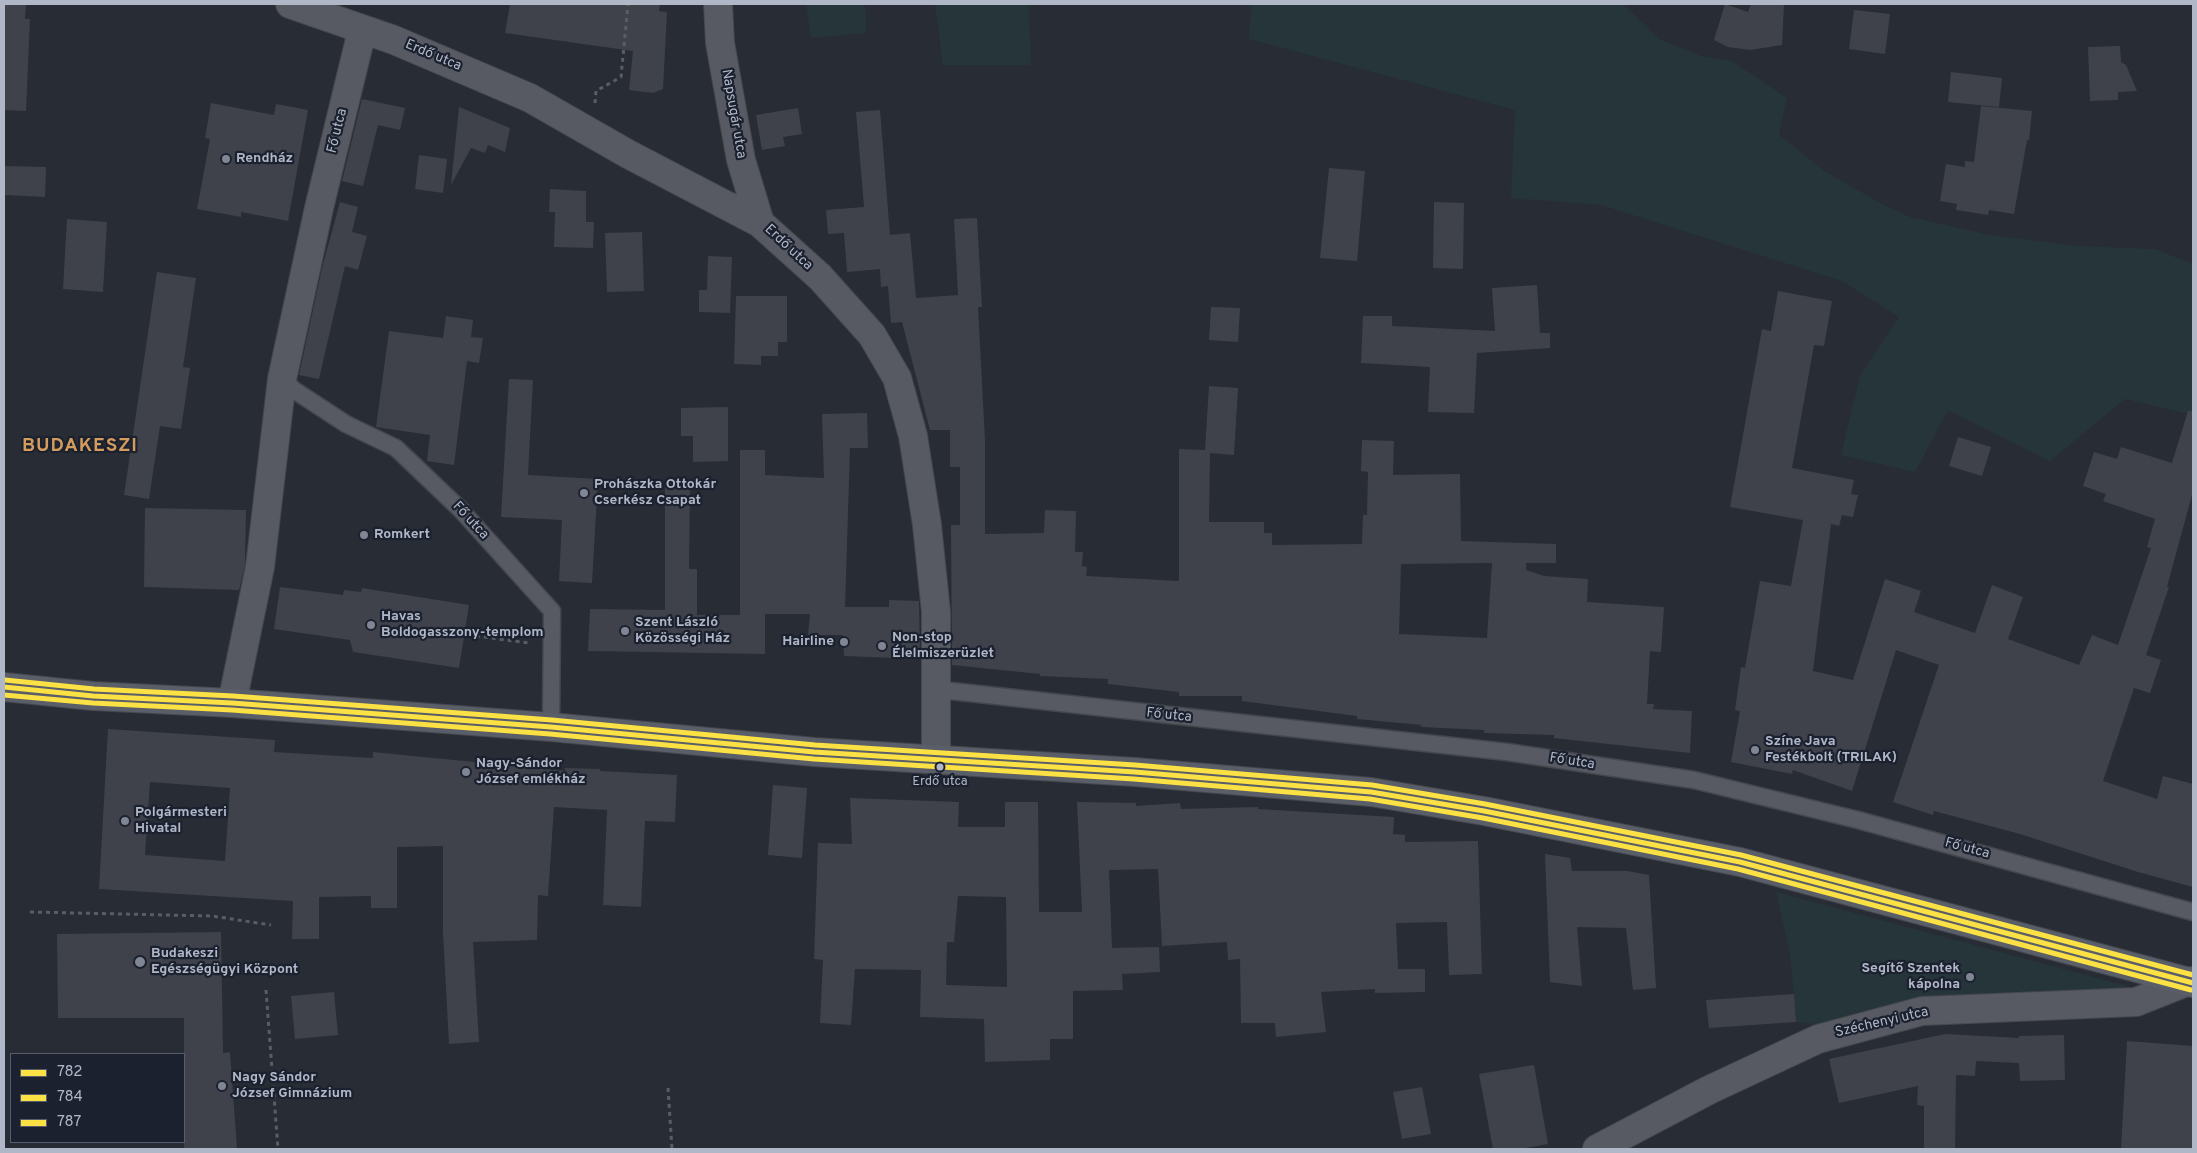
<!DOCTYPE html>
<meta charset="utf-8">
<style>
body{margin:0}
#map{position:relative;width:2197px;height:1153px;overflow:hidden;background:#282c34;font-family:Overpass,sans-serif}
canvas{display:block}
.frame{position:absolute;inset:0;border:5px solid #b0b7c7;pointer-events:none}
.legend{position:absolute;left:10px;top:1053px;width:175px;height:90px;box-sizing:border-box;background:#1b212f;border:1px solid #575d6c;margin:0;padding:6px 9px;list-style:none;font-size:15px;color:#b0b7c7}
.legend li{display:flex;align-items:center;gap:10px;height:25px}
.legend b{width:25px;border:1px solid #575d6c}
</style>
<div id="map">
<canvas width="2197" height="1153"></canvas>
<div class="frame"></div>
<ul class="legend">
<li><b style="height:6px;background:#fbe143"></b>782</li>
<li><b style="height:6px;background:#fbe143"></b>784</li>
<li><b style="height:6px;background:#fbe143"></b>787</li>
</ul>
</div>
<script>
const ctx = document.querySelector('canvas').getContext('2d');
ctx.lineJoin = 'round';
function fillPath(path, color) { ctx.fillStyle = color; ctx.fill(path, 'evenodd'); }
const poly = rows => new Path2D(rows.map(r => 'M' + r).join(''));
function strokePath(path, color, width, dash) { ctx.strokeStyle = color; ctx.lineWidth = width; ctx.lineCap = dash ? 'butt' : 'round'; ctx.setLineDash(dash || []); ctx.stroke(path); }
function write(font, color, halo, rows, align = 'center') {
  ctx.font = font + ' Overpass,sans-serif'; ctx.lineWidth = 4.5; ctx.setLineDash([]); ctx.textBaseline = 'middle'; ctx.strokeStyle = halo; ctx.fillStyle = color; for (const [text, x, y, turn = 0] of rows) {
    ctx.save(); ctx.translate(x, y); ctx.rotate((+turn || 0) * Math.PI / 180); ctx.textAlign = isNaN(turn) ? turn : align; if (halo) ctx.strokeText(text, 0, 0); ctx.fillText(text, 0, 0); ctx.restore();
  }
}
const green = poly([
 [806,4,865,4,866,33,811,38],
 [935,4,1029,4,1031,65,943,65],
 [1251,4,1623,4,1659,39,1701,56,1732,61,1787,98,1779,135,1826,172,1882,204,1910,217,1991,235,2077,246,2155,249,2193,264,2193,415,2125,399,2050,461,1948,410,1915,472,1841,455,1860,375,1899,317,1842,281,1601,205,1511,198,1515,110,1249,39],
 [1776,892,2127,986,2132,989,1906,1003,1859,1012,1825,1025,1796,1022,1790,955]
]);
const building = poly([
 [4,4,26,4,25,19,30,19,26,111,4,110],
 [510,4,660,4,659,11,667,12,663,89,653,93,629,90,633,51,505,33],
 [1725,4,1748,12,1751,4,1784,4,1782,45,1750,50,1728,47,1714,40],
 [1854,10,1890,14,1885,54,1849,49],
 [2120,46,2121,62,2126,65,2137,91,2118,92,2118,100,2090,101,2088,47],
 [1951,72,2002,78,1999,107,1948,102],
 [362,99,405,108,400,130,378,125,363,186,342,181],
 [211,103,274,115,276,104,308,110,288,221,241,212,241,217,197,209,210,139,205,138],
 [1981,106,2032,111,2029,140,2027,140,2014,214,1989,210,1988,215,1956,210,1957,204,1940,201,1946,164,1965,167,1965,161,1974,162],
 [459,107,510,128,505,152,488,145,485,153,471,148,451,185],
 [798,108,802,134,783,137,785,146,762,150,756,115],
 [880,110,890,235,910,233,916,298,958,295,954,219,977,218,982,307,978,307,985,440,985,534,1044,533,1045,510,1076,511,1075,552,1083,552,1082,566,1087,567,1086,576,1179,581,1179,449,1205,450,1209,386,1238,388,1234,455,1210,453,1209,522,1264,522,1264,533,1272,533,1272,545,1362,544,1363,515,1367,515,1368,472,1361,471,1362,440,1394,441,1393,475,1460,474,1461,541,1556,544,1556,563,1526,563,1526,570,1544,576,1588,579,1587,602,1664,607,1661,652,1650,651,1647,704,1654,704,1653,709,1692,711,1690,753,1554,738,1554,735,1484,733,1484,730,1421,727,1421,725,1357,719,1357,716,1242,701,1242,696,1179,696,1179,692,1108,684,1108,679,1040,676,1040,674,952,665,951,525,960,525,960,467,950,467,950,430,930,430,902,322,891,323,888,286,881,287,880,269,847,272,844,233,828,234,826,210,864,207,856,112],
 [1492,563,1487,638,1399,634,1401,564],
 [419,155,447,159,443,193,415,189],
 [4,166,46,167,45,197,4,195],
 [1329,168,1365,171,1357,261,1320,258],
 [550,189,586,191,586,222,594,222,593,248,554,247,555,212,549,212],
 [340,202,358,207,352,232,367,236,358,270,345,266,319,379,299,375,322,268],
 [1434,202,1464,203,1463,269,1433,268],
 [67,219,107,222,103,292,63,289],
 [642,232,644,291,607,292,605,233],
 [708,256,732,257,730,313,699,312,699,290,707,290],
 [157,272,196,278,183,367,190,368,181,429,160,426,149,499,124,495],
 [1537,285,1540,333,1550,333,1550,348,1477,353,1474,413,1428,412,1430,367,1361,363,1363,316,1392,316,1392,326,1495,331,1492,288],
 [1778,291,1832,301,1824,346,1814,345,1792,468,1854,480,1851,494,1858,495,1853,517,1842,515,1839,526,1831,524,1813,671,1853,680,1885,579,1921,591,1914,612,1975,633,1992,585,2023,597,2008,639,2079,665,2092,635,2118,645,2151,548,2147,547,2155,519,2103,501,2106,494,2083,486,2094,452,2117,459,2121,447,2172,463,2188,411,2193,411,2193,491,2167,587,2169,587,2146,655,2161,660,2150,693,2134,688,2103,781,2157,799,2163,776,2193,784,2193,887,2138,872,2020,834,1934,811,1933,815,1893,802,1939,665,1896,650,1852,791,1793,770,1792,774,1731,762,1740,711,1735,710,1741,667,1745,668,1760,581,1791,586,1803,520,1730,507,1762,329,1771,331],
 [736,296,787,296,787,342,778,342,778,356,761,356,761,365,734,364],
 [1211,307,1240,308,1238,342,1209,340],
 [446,316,473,320,471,337,483,338,479,363,467,361,454,465,427,461,430,435,376,427,389,331,443,338],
 [509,379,533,380,528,475,598,479,592,583,559,581,562,520,501,517],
 [728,407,728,461,693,462,693,436,681,436,681,408],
 [867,413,868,448,850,448,845,607,889,607,889,600,919,601,920,659,844,656,843,635,808,635,810,614,765,614,765,654,588,651,590,609,665,610,665,480,690,480,689,569,697,569,697,615,740,615,740,450,765,450,765,475,824,478,822,414],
 [1958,437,1991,447,1982,476,1949,466],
 [145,508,246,510,245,565,239,590,144,587],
 [280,587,343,595,344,590,361,592,362,588,469,605,459,668,353,652,350,640,274,629],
 [108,729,275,740,274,752,373,758,373,752,565,771,565,768,600,769,600,771,677,775,675,822,645,821,641,907,603,905,607,810,554,807,548,896,538,895,537,940,473,942,479,1042,449,1044,443,933,443,846,397,847,397,908,371,908,371,896,319,897,319,939,292,939,293,901,99,889],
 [150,782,230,788,225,861,145,855],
 [773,785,807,788,802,858,768,855],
 [850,798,959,802,958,827,1005,827,1005,802,1038,802,1039,912,1082,912,1077,802,1136,803,1136,806,1180,803,1181,809,1258,807,1258,809,1394,817,1393,834,1405,835,1405,842,1478,841,1482,974,1449,975,1447,922,1396,923,1398,969,1425,969,1425,992,1375,993,1375,989,1321,992,1326,1032,1276,1037,1275,1023,1241,1023,1240,959,1228,960,1227,942,1162,946,1158,869,1109,870,1112,948,1159,947,1160,972,1122,974,1123,990,1073,991,1073,1039,1050,1039,1050,1060,985,1062,984,1019,920,1017,921,970,855,969,851,1025,820,1023,823,960,814,959,818,843,852,844],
 [958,896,1006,897,1007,987,946,985,947,942,954,942],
 [1545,854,1570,858,1572,871,1627,871,1649,875,1656,988,1633,990,1626,928,1577,927,1582,986,1550,982],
 [221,932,223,1053,230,1052,237,1149,184,1149,184,1018,58,1018,57,934],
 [334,992,338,1035,295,1039,291,996],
 [1794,994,1796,1022,1709,1028,1706,1000],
 [1945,1034,2019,1038,2019,1036,2064,1035,2065,1080,2020,1081,2019,1063,1976,1061,1975,1076,1956,1075,1955,1149,1924,1149,1924,1106,1917,1105,1918,1086,1839,1103,1829,1059],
 [2127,1041,2193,1046,2193,1149,2121,1149],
 [1534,1065,1548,1144,1520,1149,1493,1149,1479,1074],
 [1422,1087,1431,1134,1402,1139,1393,1092]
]);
const path = poly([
 [595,103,596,91,621,77,628,4],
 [468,635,529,643],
 [30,912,212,916,271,925],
 [266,990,278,1149],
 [668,1088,672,1149]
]);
const lane = poly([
 [282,379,294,390,346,424,396,448,460,509,552,611,551,727],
 [936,693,951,691,1507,752,1694,780,1858,820,2193,912]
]);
const street = poly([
 [290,4,394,40,530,98,628,154,760,223,820,277,872,335,897,378,913,436,927,525,936,612,936,761],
 [718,4,720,43,741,160,760,223],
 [232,703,260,567,282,379,319,208,362,31],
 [1597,1149,1709,1090,1818,1039,1922,1011,2136,1002,2189,981]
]);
const secondary = poly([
 [4,687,93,696,232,703,551,727,814,752,1135,772,1371,792,1484,811,1740,862,2193,983]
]);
const bus1 = poly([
 [4,687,93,696,232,703,551,727,814,752,1135,772,1371,792,1484,811,1740,862,2193,983]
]);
const bus2 = poly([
 [4,695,93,703,232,710,550,734,814,759,1134,779,1370,799,1483,818,1738,869,2191,990]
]);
const bus3 = poly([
 [5,680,94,689,233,696,552,720,815,745,1135,765,1372,785,1485,804,1741,855,2193,975]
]);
const markers = [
 [226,159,5,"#808694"],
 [584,493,5,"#808694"],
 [364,535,5,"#808694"],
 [371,625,5,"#808694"],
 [625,631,5,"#808694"],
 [844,642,5,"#808694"],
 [882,646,5,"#808694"],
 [1755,750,5,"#808694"],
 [940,767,4.5,"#b0b7c7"],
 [466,772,5,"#808694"],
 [125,821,5,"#808694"],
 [140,962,6,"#808694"],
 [1970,977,5,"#808694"],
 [222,1086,5,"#808694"]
];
const busNames = [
 ["Erdő utca",940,782]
];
const streetNames = [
 ["Erdő utca",433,56,23],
 ["Napsugár utca",733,114,80],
 ["Fő utca",338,131,-76],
 ["Erdő utca",788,248,43],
 ["Fő utca",470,521,47],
 ["Fő utca",1169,716,6],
 ["Fő utca",1572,762,9],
 ["Fő utca",1967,849,15],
 ["Széchenyi utca",1882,1023,-13]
];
const poiNames = [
 ["Rendház",236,159],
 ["Prohászka Ottokár",594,485],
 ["Cserkész Csapat",594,501],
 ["Romkert",374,535],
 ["Havas",381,617],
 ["Boldogasszony-templom",381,633],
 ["Szent László",635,623],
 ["Közösségi Ház",635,639],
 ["Non-stop",892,638],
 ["Élelmiszerüzlet",892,654],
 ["Hairline",834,642,"right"],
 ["Színe Java",1765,742],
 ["Festékbolt (TRILAK)",1765,758],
 ["Nagy-Sándor",476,764],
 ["József emlékház",476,780],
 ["Polgármesteri",135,813],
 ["Hivatal",135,829],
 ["Budakeszi",151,954],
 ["Egészségügyi Központ",151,970],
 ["Segítő Szentek",1960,969,"right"],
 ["kápolna",1960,985,"right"],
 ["Nagy Sándor",232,1078],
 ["József Gimnázium",232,1094]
];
const districtNames = [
 ["BUDAKESZI",80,447]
];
fillPath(green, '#25353a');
fillPath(building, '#3f424b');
strokePath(lane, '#44474d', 19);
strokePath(street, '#44474d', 30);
strokePath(secondary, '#44474d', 30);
strokePath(path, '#595e65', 3, [4, 4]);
strokePath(lane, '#575a62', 16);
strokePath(street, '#575a62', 28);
strokePath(secondary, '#5a5e68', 28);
strokePath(bus1, '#fbe143', 5);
strokePath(bus2, '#fbe143', 5);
strokePath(bus3, '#fbe143', 5);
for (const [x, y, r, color] of markers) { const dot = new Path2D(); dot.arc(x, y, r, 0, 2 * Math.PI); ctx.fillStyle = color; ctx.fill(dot); strokePath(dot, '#1b212f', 2); }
write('13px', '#b0b7c7', '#1b212f', busNames);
write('14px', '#b0b7c7', '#1b212f', streetNames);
write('bold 14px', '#b0b7c7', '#1b212f', poiNames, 'left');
ctx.letterSpacing = '1px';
write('bold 19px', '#d49c5d', '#1b212f', districtNames);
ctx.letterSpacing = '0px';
</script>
